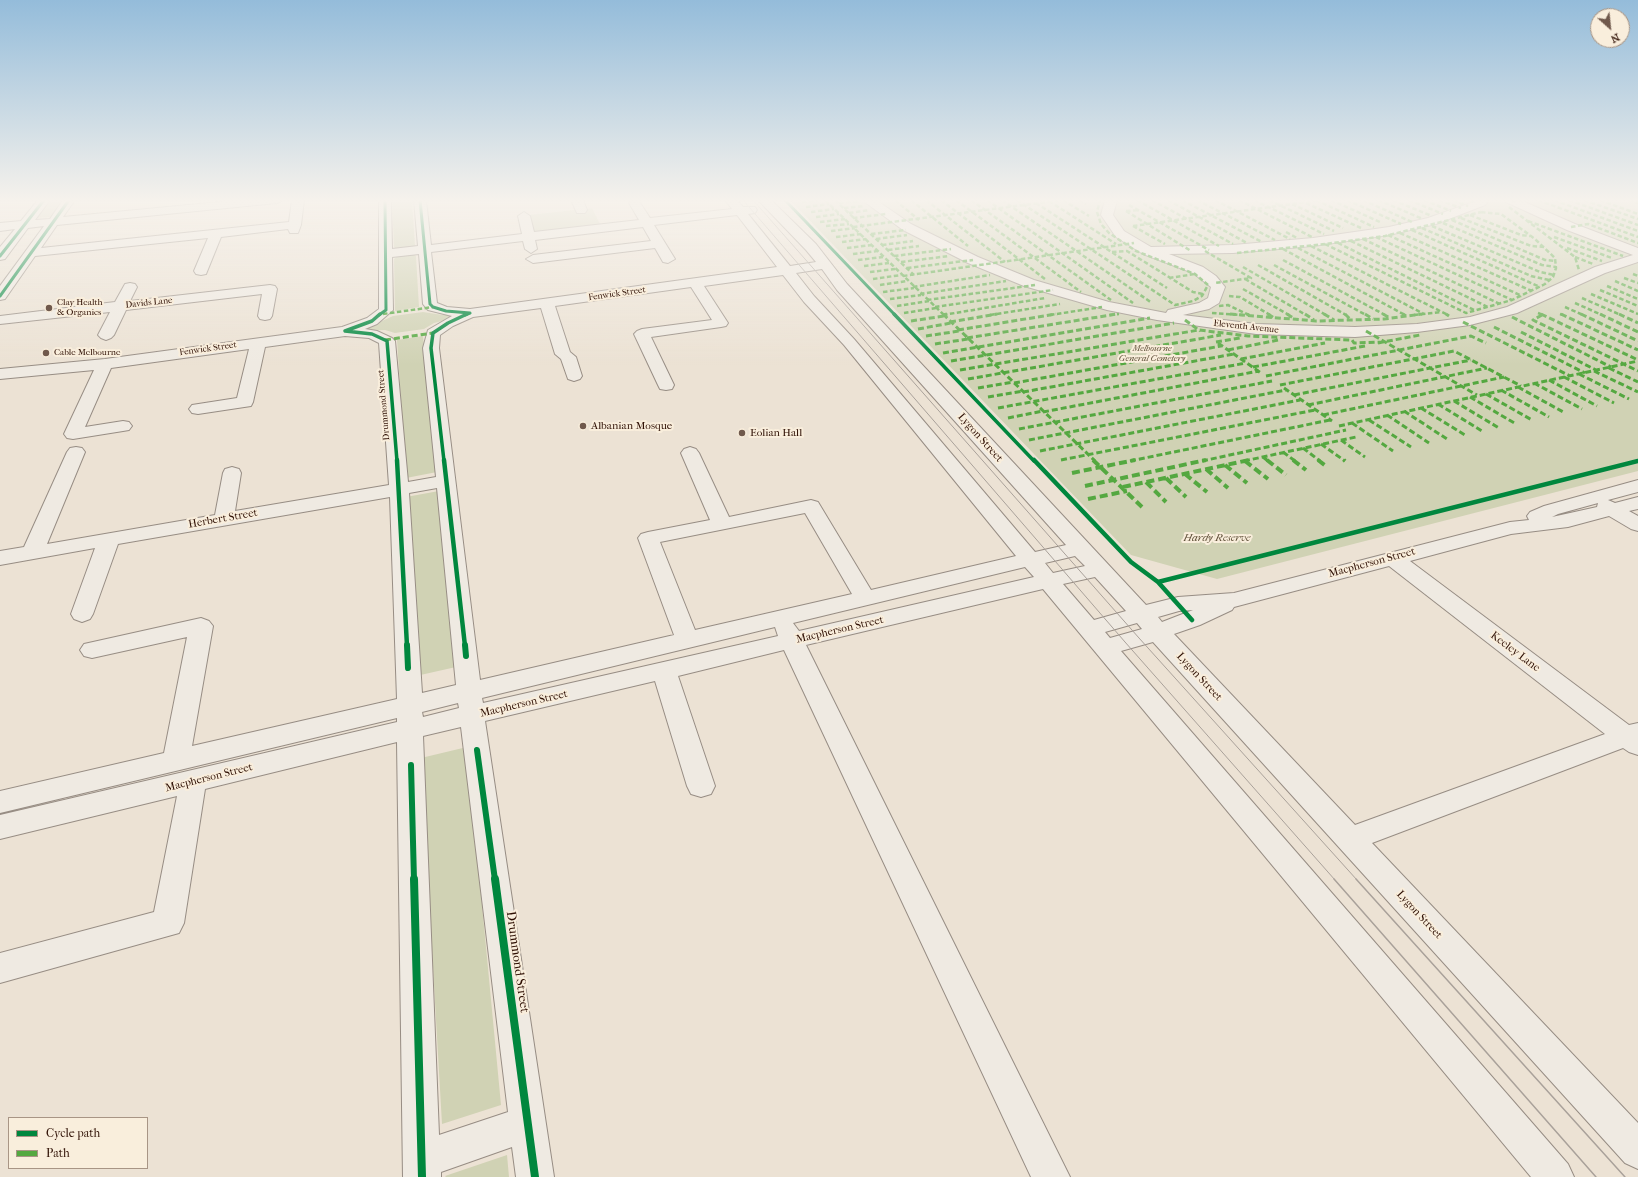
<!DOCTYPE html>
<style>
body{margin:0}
#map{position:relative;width:1638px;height:1177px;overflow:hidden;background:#ece2d4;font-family:"IM FELL French Canon",serif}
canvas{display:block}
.legend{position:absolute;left:8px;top:1117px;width:140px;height:52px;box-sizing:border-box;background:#f9eedc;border:1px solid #a89585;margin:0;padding:5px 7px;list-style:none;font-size:12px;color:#2e0f03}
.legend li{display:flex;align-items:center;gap:8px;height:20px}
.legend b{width:20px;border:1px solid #a89585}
.north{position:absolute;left:1590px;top:8px;width:40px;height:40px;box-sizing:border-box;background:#f9eedc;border:1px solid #a89585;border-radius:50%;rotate:153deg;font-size:11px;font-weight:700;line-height:16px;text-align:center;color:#2e0f03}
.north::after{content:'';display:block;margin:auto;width:14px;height:18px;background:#70594c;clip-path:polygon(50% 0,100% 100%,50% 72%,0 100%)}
</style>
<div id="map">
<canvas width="1638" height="1177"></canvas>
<ul class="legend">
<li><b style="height:5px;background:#00873e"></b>Cycle path</li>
<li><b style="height:5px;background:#54a840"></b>Path</li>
</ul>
<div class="north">N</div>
</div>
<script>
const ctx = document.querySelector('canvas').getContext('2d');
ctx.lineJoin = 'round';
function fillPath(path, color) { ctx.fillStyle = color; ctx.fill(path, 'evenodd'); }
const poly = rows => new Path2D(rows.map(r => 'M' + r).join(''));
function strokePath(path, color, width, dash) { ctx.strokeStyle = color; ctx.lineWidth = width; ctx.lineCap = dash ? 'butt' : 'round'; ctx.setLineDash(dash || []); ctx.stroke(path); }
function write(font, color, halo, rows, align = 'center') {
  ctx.font = font + ' "IM FELL French Canon",serif'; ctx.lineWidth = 4; ctx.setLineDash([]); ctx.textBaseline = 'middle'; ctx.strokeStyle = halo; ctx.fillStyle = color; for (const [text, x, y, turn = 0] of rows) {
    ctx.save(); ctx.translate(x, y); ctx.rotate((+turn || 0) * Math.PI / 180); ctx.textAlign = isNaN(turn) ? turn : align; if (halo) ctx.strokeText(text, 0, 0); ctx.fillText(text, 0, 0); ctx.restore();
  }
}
const green = poly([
 [50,200,64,200,52,217,36,218],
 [392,200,412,200,415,245,413,247,396,249,394,247],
 [790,200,1638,200,1638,471,1217,579,1131,555],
 [592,208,601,226,525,235,519,216],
 [413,254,416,256,419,307,395,311,394,259,398,256],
 [423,312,443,315,457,313,458,317,434,323,424,329,395,333,385,330,360,331,393,316],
 [423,336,437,472,406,478,397,340],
 [439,491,456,667,416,676,406,497],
 [467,747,501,1105,442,1124,421,758],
 [507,1155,509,1177,446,1177,445,1176]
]);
const minor = poly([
 [38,200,50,200,35,220,50,219,63,200,75,200,63,217,240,200,283,200,277,203,57,225,41,248,289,222,292,200,304,200,301,225,298,233,290,233,288,229,221,237,206,274,201,275,196,274,194,271,208,238,35,256,5,299,0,300,0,286,44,226,28,228,5,259,0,260,0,247,15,229,0,231,0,223,21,221,38,200],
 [379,200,391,200,392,249,418,246,414,200,426,200,431,245,522,234,518,216,524,212,530,216,534,232,639,220,629,203,633,200,639,201,650,218,732,209,725,200,737,200,743,207,755,207,757,210,755,213,748,214,790,266,816,262,806,250,758,200,771,200,816,244,847,284,1146,605,1178,597,1234,593,1510,522,1529,520,1527,516,1530,512,1544,506,1638,480,1638,492,1608,500,1615,503,1638,497,1638,509,1629,511,1638,516,1638,531,1631,529,1609,516,1568,527,1511,534,1410,561,1629,725,1638,723,1638,755,1629,752,1623,748,1372,843,1638,1123,1638,1169,1625,1163,1153,642,1121,651,1568,1164,1574,1177,1531,1177,1043,589,806,645,1070,1177,1031,1177,784,650,678,676,715,786,711,794,701,797,691,794,687,786,655,681,485,721,554,1177,516,1177,512,1147,441,1172,441,1177,403,1177,397,742,205,789,184,923,179,933,0,983,0,953,154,912,177,796,0,839,0,815,397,722,397,718,0,813,0,791,164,753,187,637,92,658,84,656,80,650,84,644,201,618,209,621,213,626,192,746,397,699,390,497,118,544,93,614,90,619,82,622,74,619,71,614,95,548,0,565,0,551,24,547,67,452,70,448,76,447,82,448,85,452,47,544,215,515,223,473,225,469,232,467,239,469,241,473,235,511,389,485,379,343,369,338,345,336,265,347,253,402,251,406,198,414,192,413,189,409,192,405,237,398,249,349,111,368,85,427,123,421,129,422,132,426,129,430,123,431,73,439,67,438,64,434,94,370,0,379,0,369,105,359,342,327,367,318,379,309,379,200],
 [737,215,777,267,470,309,447,307,437,303,431,252,523,241,525,249,531,253,537,249,535,240,643,227,651,241,533,255,526,259,533,263,655,248,663,262,668,263,675,259,654,225,737,215],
 [419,254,423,304,428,310,452,316,428,330,423,348,436,477,408,482,395,341,392,338,377,331,365,329,377,324,393,310,392,257,419,254],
 [822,269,837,290,1066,545,1035,552,854,339,814,296,796,273,822,269],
 [783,275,804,302,844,345,1016,556,871,590,818,502,811,500,729,517,699,453,696,449,690,447,684,449,681,453,710,520,648,532,641,534,638,538,674,635,480,680,439,348,440,335,453,326,473,317,541,308,555,354,561,359,568,379,574,381,580,379,582,376,576,357,570,352,555,306,691,287,712,320,642,329,637,331,634,334,658,385,660,389,666,390,672,389,674,385,651,337,721,327,726,326,728,323,704,286,783,275],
 [437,488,456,685,422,693,409,493,437,488],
 [1598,503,1597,507,1552,517,1558,514,1598,503],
 [805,513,852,594,695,630,660,542,805,513],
 [1075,556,1085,566,1053,573,1045,563,1075,556],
 [1389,566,1605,734,1355,825,1174,634,1200,625,1232,610,1234,607,1389,566],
 [1025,567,1034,577,799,631,793,623,1025,567],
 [1095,577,1126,611,1094,620,1063,584,1095,577],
 [1193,610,1162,622,1158,617,1179,611,1193,610],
 [1137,623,1142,629,1110,638,1105,632,1137,623],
 [775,627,778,636,483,703,482,698,775,627],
 [458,703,459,708,423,717,422,712,458,703],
 [461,727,508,1112,439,1135,423,736,461,727],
 [571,200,583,200,587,210,585,213,577,213,571,200],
 [862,200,876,200,911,224,978,257,1034,280,1109,302,1166,313,1168,310,1199,303,1208,298,1211,287,1193,273,1143,254,1116,237,1101,215,1105,200,1117,200,1113,215,1124,231,1151,247,1233,245,1313,238,1389,227,1428,218,1479,200,1485,201,1487,203,1485,205,1436,224,1389,235,1313,246,1233,253,1169,254,1203,267,1216,276,1225,287,1219,303,1209,309,1183,315,1256,324,1355,327,1417,324,1470,317,1507,307,1595,267,1633,255,1567,230,1506,202,1504,200,1520,200,1575,224,1638,248,1638,262,1605,273,1517,313,1470,325,1417,332,1355,337,1256,334,1157,320,1107,310,1024,286,968,263,903,230,862,200],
 [130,283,135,284,137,287,130,301,270,285,275,286,277,289,272,316,270,319,265,320,260,319,258,316,262,294,126,310,114,335,111,338,106,340,101,338,98,335,110,312,0,324,0,316,115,302,125,284,130,283]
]);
const tramFar1 = poly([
 [743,200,1125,642,1335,880],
 [753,200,1139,638,1357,880]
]);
const tram = poly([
 [1334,879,1596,1177],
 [1356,879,1625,1177]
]);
const quietFar2 = poly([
 [825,200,944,315],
 [835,200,914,275],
 [895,200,919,220],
 [911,200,968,246],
 [926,200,1005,262],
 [941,200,1045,279],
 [956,200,1081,292],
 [971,200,1111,300],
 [987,200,1133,303],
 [1002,200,1152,303],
 [1017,200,1175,305,1193,301,1202,296,1208,285,1195,274,1136,251,1109,233,1101,224,1097,212,1100,200],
 [1063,200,1089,216],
 [1079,200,1086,204],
 [1137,200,1219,246],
 [1152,200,1233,244],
 [1168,200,1247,243],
 [1182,200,1262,242],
 [1197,200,1275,240],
 [1215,200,1290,239],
 [1239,200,1312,237],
 [1254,200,1324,234],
 [1269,200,1334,231],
 [1316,200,1374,227],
 [1331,200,1380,222],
 [1347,200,1401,224],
 [1363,200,1412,222],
 [1378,200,1423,219],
 [1393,200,1432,216],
 [1409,200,1443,214],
 [1424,200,1451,211],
 [1439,200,1461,208],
 [1453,200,1468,206],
 [1469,200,1473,202,1477,200],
 [1538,200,1638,237],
 [1554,200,1638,231],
 [1569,200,1638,225],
 [1584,200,1638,219],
 [1600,200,1638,214],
 [1629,200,1638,203],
 [1049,201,1116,244],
 [1512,201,1525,200],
 [802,202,820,200],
 [839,203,859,201],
 [1036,203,1167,288],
 [1306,203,1361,228],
 [1292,204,1343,228],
 [1129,205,1209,250],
 [806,207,829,204],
 [1509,207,1575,257,1579,270],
 [844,208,864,206],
 [1126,211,1139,210],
 [1126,211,1191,251],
 [811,212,834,209],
 [1481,212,1501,214,1535,239,1555,258,1556,268,1553,277,1545,284,1512,300,1466,313,1325,244,1385,236,1481,212],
 [849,213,869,210],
 [1470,215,1521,235,1530,236],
 [816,217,839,214],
 [853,218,886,214],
 [1461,218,1531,246,1545,247],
 [1452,220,1545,260,1556,261],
 [1528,221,1623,256],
 [820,222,845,219],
 [1443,223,1542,265,1556,267],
 [826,226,849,224],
 [1133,226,1320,200],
 [1133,226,1165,244],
 [1432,226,1540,272,1554,275],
 [853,227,1062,200],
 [1571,227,1588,224,1638,243],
 [1422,228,1531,276,1549,280],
 [1412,230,1540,287],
 [831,231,855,228],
 [1286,232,1297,238],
 [1400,233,1532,291],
 [871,234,906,230],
 [1388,235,1522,296],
 [836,237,861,234],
 [1376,237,1512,300],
 [1554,237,1612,258],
 [876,239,907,235],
 [1363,239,1500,304],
 [1351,241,1488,307],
 [842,242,866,239],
 [1338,243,1476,311],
 [882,245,913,241],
 [1311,246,1448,315],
 [847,248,872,245],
 [1298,248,1424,314],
 [1567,248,1602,261],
 [1283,249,1405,315],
 [888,250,919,246],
 [1205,251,1251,278,1215,283],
 [1112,252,1127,251,1193,292,1203,294],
 [1237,253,1325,244],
 [853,254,877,251],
 [894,256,951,249],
 [1575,257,1593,264],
 [858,260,883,257],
 [1283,260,1385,315],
 [901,262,949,256],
 [1258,265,1346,315],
 [1274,265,1366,315],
 [864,266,889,263],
 [1243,267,1326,315],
 [907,268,973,260],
 [870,272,895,269],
 [1633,274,1638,276],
 [903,276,1134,243],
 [1169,278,1195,274],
 [1624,278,1638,283],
 [873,279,901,275],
 [1245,279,1306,315],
 [1615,281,1638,291],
 [880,285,907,281],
 [1607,286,1638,299],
 [913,287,990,275],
 [1243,289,1289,315],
 [1600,290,1638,306],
 [883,292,914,288],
 [920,294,1006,281],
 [1591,294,1638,314],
 [1229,296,1240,297,1270,315],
 [1582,298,1621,315],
 [890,299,921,295],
 [927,300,1035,285],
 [1575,303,1602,315],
 [897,306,929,301],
 [1219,306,1228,305,1249,315],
 [935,307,1053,290],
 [1565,307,1583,315],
 [904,313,936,308],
 [1212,313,1243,315],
 [1538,313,1543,315],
 [383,314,433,307],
 [1560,314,1563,315],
 [943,315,1045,298],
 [990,315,1060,304],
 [1050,315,1102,307],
 [1110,315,1119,314],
 [1414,315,1441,312]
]);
const quietFar1 = poly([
 [943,314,1095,461],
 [1230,314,1316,321,1384,319,1422,314],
 [1247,314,1250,316],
 [1268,314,1274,318],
 [1287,314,1295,319],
 [1305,314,1314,320],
 [1324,314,1334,320],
 [1345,314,1351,320],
 [1365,314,1373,319],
 [1383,314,1390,318],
 [1403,314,1406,316],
 [1446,314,1449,316],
 [1541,314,1638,360],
 [1561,314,1638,350],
 [1581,314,1638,341],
 [1600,314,1638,332],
 [1619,314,1638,323],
 [943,315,947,314],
 [1542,315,1533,320,1638,371],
 [1512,317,1611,367],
 [1185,320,1200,331],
 [911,321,944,316],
 [950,322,997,314],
 [1463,322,1570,376],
 [1494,327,1585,373],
 [918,329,951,323],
 [958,330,1056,314],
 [1366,331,1477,395],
 [1521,332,1596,370],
 [926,336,959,331],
 [967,338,1117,314],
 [385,340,433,333],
 [1216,342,1240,338],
 [1218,343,1261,373],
 [1378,343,1420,335],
 [935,344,968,339],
 [1228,350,1278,340],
 [943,353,1150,318],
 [1241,359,1325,343],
 [951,361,1174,323],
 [1253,367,1365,346],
 [1609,368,1638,382],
 [960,370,1199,330,1248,336,1352,340,1354,343,1382,342],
 [1594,371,1638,392],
 [1579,374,1629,399],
 [1266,376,1471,336,1486,343],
 [1564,377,1614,403],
 [968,379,1221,335],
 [1549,380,1597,406],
 [1014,383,1221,346],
 [1534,383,1582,409],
 [1280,385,1454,351,1521,386],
 [1518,387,1565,413],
 [978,388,1013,382],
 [1284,388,1332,421],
 [1501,390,1549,417],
 [1023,392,1234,354],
 [1486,394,1532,420],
 [1294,395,1471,360],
 [988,397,1023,391],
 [1470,397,1516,424],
 [1454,401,1499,428],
 [1438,404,1482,431],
 [1308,405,1487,368],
 [998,408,1246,363],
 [1421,408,1465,435],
 [1404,411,1447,439],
 [1043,412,1259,371],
 [1323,415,1504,377],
 [1387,415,1429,443],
 [1008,418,1043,411],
 [1369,420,1411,447],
 [1352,423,1393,451],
 [1339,426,1638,361],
 [1019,429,1272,381],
 [1029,440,1286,390],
 [1341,440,1365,457],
 [1321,444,1345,461],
 [1303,448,1320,461],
 [1040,451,1300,400],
 [1283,452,1295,461],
 [1263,457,1268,461],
 [1061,460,1315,410],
 [1130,461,1330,420],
 [1202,461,1346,430],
 [1244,461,1356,437]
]);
const quiet = poly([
 [1093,460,1142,507],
 [1267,460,1286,475],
 [1293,460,1306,470],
 [1318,460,1326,466],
 [1344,460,1345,461],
 [1245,461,1268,479],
 [1225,465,1247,483],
 [1206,469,1228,488],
 [1072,473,1135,460],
 [1185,474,1207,492],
 [1166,478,1186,497],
 [1146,482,1166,502],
 [1085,486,1206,460],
 [1123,487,1249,460],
 [1088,499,1127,491]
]);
const cyclewayFar4 = poly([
 [420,200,430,304,433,307,446,311,470,313],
 [785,200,895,315],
 [0,256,44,200],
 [0,296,69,200],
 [379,315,386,310,385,200],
 [465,315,470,313]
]);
const cyclewayFar3 = poly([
 [894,314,1034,461],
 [345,331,372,334,387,341,397,461],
 [345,331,372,321,380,314],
 [444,461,431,348,433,333,448,323,467,314]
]);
const cyclewayFar2 = poly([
 [397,460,407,646],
 [444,460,465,646],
 [1034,460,1131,562,1158,582,1638,461],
 [1158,582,1192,620]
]);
const cyclewayFar1 = poly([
 [407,645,408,668],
 [465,645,466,656],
 [477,750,495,880],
 [411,765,414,880]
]);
const cycleway = poly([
 [414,879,422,1177],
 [495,879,535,1177]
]);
const markers = [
 [49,308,4,"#70594c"],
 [46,353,4,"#70594c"],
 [583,426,4,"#70594c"],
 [742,433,4,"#70594c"]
];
const farStreetnames = [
 ["Fenwick Street",617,294,-8],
 ["Davids Lane",149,303,-6],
 ["Eleventh Avenue",1246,327,6],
 ["Fenwick Street",208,349,-8],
 ["Drummond Street",384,405,-95]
];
const farPoinames = [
 ["Clay Health",57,303],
 ["& Organics",57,313],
 ["Cable Melbourne",54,353]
];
const farParknames = [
 ["Melbourne",1152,349],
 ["General Cemetery",1152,359]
];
const poiNames = [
 ["Albanian Mosque",591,426],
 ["Eolian Hall",750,433]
];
const streetNames = [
 ["Lygon Street",980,438,48],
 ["Herbert Street",223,519,-10],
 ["Macpherson Street",1372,563,-15],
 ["Macpherson Street",840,630,-13],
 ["Keeley Lane",1515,652,37],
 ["Lygon Street",1199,677,47],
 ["Macpherson Street",524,704,-13],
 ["Macpherson Street",209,778,-14],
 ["Lygon Street",1419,915,47]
];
const parkNames = [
 ["Hardy Reserve",1217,538]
];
const nearStreetnames = [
 ["Drummond Street",517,962,82]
];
fillPath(green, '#d0d2b4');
strokePath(minor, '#978d84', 2);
fillPath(minor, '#efeae2');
strokePath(tramFar1, '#a9a19a', 1);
strokePath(tram, '#a9a19a', 1.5);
strokePath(quietFar2, '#54a840', 2.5, [4.5, 2.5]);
strokePath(quietFar1, '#54a840', 3, [6, 3]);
strokePath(quiet, '#54a840', 4, [8, 4]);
strokePath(cyclewayFar4, '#00873e', 3);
strokePath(cyclewayFar3, '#00873e', 3.5);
strokePath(cyclewayFar2, '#00873e', 4.5);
strokePath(cyclewayFar1, '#00873e', 6);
strokePath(cycleway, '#00873e', 8);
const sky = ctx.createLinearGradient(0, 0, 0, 365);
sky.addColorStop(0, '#94bcda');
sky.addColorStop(0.55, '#f6f2ec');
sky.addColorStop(1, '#f6f2ec00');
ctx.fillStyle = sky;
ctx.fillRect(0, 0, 1638, 365);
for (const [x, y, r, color] of markers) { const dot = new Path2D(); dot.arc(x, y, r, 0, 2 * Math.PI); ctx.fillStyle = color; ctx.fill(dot); strokePath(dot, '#f9eedc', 1.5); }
write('9px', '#2e0f03', '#f9eedc', farStreetnames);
write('9px', '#2e0f03', '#f9eedc', farPoinames, 'left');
write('italic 9px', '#5f4f38', '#f9eedc', farParknames);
write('11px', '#2e0f03', '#f9eedc', poiNames, 'left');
write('11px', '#2e0f03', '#f9eedc', streetNames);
write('italic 11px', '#5f4f38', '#f9eedc', parkNames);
write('13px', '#2e0f03', '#f9eedc', nearStreetnames);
</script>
